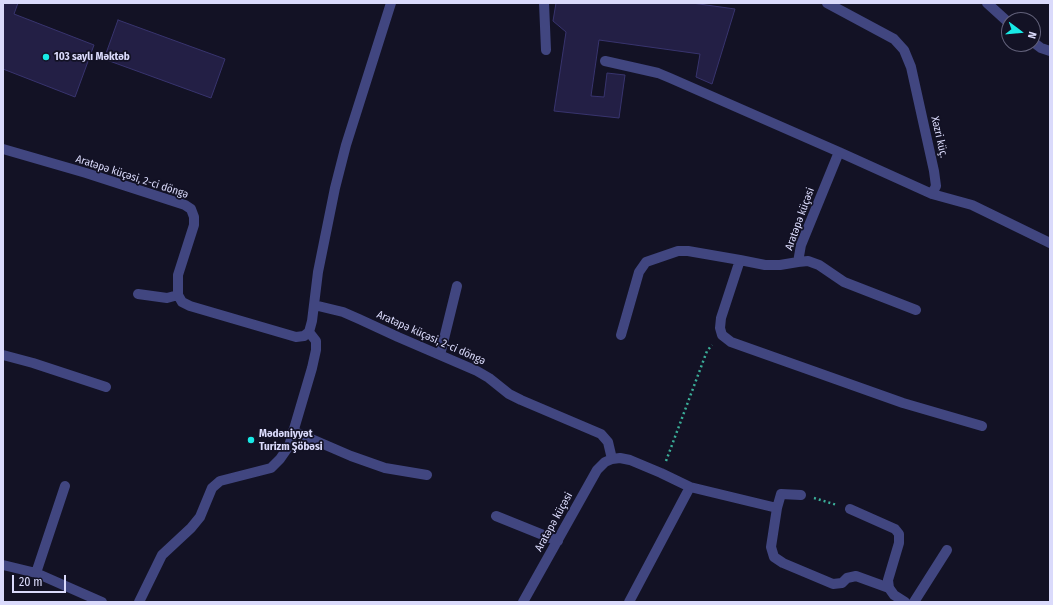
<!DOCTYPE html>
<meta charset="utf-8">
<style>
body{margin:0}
#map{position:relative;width:1053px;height:605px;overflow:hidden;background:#131225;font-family:"Fira Sans Condensed",sans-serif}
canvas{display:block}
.frame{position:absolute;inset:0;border:4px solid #dadafb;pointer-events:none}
.north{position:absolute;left:1001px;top:12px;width:40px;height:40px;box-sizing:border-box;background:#131225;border:1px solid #63627b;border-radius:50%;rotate:106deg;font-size:11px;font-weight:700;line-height:16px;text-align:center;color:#dadafb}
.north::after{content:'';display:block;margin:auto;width:14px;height:18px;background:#18e9e6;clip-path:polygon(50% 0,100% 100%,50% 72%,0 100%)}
.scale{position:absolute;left:12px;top:575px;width:54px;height:18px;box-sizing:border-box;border:2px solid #dadafb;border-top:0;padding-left:5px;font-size:12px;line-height:14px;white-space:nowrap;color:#dadafb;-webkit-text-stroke:3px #131225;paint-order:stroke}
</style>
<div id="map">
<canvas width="1053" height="605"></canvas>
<div class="frame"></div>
<div class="north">N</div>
<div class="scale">20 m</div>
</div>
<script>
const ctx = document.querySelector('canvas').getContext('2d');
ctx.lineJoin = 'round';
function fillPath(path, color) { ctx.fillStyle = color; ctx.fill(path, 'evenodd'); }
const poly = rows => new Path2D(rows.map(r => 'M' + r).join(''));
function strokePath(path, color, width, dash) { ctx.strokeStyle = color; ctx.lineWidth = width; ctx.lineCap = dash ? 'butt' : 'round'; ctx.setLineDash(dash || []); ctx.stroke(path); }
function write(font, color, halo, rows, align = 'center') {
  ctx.font = font + ' "Fira Sans Condensed",sans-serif'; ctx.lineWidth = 3.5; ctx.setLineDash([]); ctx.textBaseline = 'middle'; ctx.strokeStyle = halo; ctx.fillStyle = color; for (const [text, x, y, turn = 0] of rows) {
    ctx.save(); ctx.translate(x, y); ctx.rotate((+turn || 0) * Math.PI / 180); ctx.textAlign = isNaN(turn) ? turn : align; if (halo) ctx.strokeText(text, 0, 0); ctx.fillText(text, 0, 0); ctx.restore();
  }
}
const building = poly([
 [3,3,18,3,14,14,94,45,75,97,3,69,3,3],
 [556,3,692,3,735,9,712,84,696,77,700,54,599,40,591,96,604,97,607,73,625,75,619,118,554,111,566,32,553,21,556,3],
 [118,20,225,59,211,98,104,59,118,20]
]);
const path = poly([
 [666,461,707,351,712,345],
 [814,498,837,505]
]);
const minor = poly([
 [544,3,546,50],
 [827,3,894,39,904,50,911,67,934,171,936,186,932,194,972,205,1050,243],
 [987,3,1009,23],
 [1033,42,1041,48,1050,51],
 [605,61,658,73,670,78,839,152],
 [3,149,86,173,185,205,191,209,194,217,194,225,178,275,178,295,182,302,190,306,296,337,304,336,309,332,312,321,318,272,335,188,346,145,391,3],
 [932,194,839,152,801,245,798,262,780,265,765,265,740,260,721,318,720,328,722,335,731,342,903,403,982,426],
 [798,262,808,261,819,265,844,282,916,310],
 [138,294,167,298,178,295],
 [314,305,343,312,359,319,398,337,477,371,489,378,509,394,521,400,601,434,608,442,612,459,620,458,630,460,661,473,690,487,777,508,781,494,801,495],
 [621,335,639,272,646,262,678,251,688,251,740,260],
 [3,355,33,363,106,387],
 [440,355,457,286],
 [293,431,351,456,385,468,427,475],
 [777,508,771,547,774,557,783,563,833,584,842,583,847,578,856,576,889,588],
 [850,509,895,529,899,534,899,543,888,580,889,588,894,595,905,602],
 [496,516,558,541],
 [3,565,36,573,102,602],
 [36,573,65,486],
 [139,602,162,555,191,528,200,517,212,488,220,481,271,468,280,459,289,446,312,368,316,350,316,341,309,332],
 [523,602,597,470,605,462,612,459],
 [629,602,690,487],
 [914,602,947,550]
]);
const markers = [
 [46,57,4,"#18e9e6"],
 [251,440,4,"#18e9e6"]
];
const poiNames = [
 ["103 saylı Məktəb",54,57],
 ["Mədəniyyət",259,434],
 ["Turizm Şöbəsi",259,447]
];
const streetNames = [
 ["Xəzri küç.",939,137,77],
 ["Aratəpə küçəsi, 2-ci döngə",132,177,18],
 ["Aratəpə küçəsi",800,219,-70],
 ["Aratəpə küçəsi, 2-ci döngə",431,338,24],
 ["Aratəpə küçəsi",554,522,-61]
];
fillPath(building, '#231f45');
strokePath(building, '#38346e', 1);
strokePath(path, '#3bae99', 2.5, [2, 3]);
strokePath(minor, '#414680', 10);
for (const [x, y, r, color] of markers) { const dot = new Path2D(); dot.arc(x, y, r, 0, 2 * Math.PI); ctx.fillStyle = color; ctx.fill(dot); strokePath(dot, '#131225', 1.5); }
write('bold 11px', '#dadafb', '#131225', poiNames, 'left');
write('11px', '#dadafb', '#131225', streetNames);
</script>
